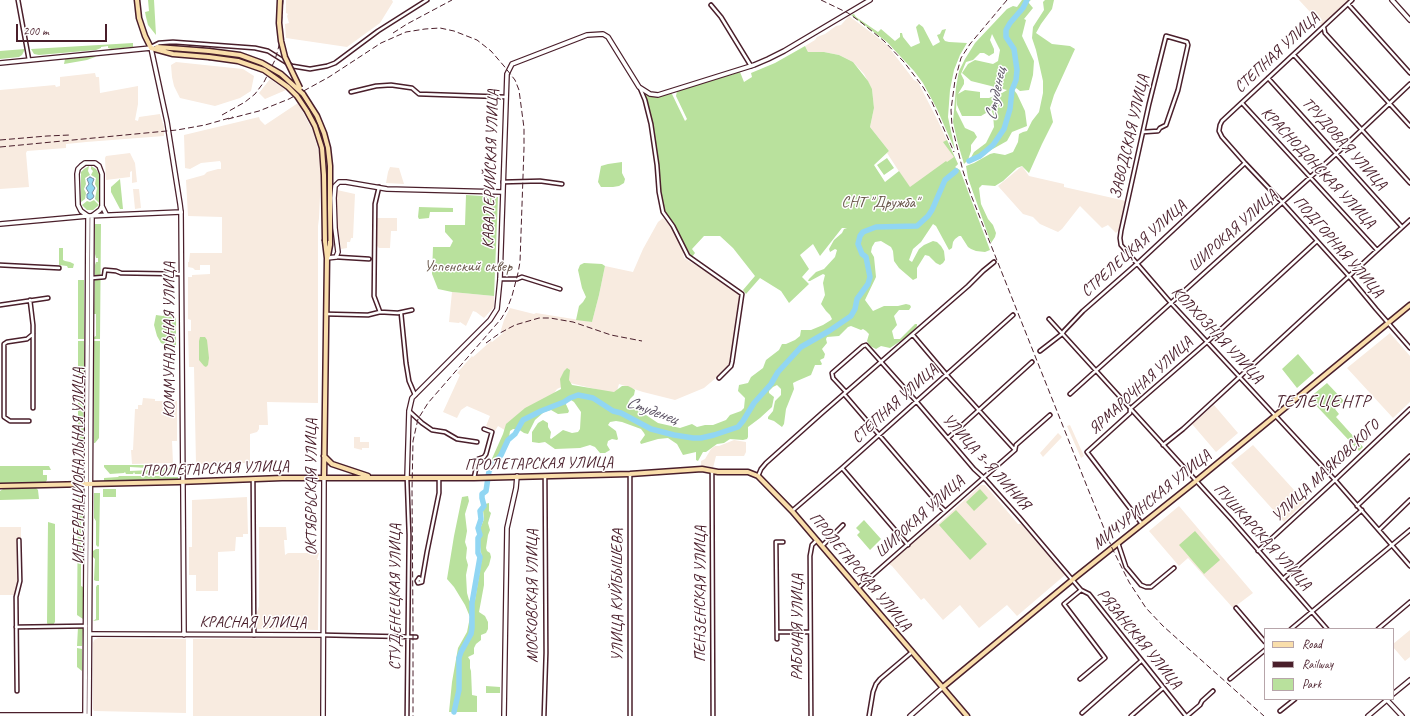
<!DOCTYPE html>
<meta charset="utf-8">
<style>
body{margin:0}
#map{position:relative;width:1410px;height:716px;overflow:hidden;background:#fff;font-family:Caveat,sans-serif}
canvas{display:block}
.legend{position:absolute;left:1264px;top:628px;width:130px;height:72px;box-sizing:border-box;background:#fff;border:1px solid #b7a5aa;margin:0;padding:5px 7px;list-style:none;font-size:12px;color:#4a1f2b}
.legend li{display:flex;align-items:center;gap:8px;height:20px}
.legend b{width:20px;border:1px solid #b7a5aa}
.scale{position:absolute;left:16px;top:24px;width:91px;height:18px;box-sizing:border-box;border:2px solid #4a1f2b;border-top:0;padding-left:5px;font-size:12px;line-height:14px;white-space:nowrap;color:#4a1f2b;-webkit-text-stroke:3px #fff;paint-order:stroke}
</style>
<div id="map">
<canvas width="1410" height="716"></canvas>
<ul class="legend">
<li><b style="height:5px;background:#f9deab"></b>Road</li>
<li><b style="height:5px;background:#4a1f2b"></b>Railway</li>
<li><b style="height:11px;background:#b9e19d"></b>Park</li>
</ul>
<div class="scale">200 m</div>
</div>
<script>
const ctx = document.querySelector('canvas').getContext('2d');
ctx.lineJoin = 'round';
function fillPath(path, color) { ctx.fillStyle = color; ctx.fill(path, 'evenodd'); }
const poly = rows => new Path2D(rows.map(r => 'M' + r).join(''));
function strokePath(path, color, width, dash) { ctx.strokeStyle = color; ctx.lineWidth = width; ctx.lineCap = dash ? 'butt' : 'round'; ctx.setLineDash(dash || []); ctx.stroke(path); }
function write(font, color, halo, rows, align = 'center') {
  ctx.font = font + ' Caveat,sans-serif'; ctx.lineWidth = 3; ctx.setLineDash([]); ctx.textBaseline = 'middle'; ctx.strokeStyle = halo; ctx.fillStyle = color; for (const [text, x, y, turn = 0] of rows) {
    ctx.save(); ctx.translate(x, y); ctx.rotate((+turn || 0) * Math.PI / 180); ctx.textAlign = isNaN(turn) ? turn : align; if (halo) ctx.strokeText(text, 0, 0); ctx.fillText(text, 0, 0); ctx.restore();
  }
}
const built = poly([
 [286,0,392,0,393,2,380,23,347,47,286,38,285,24,289,23,287,16,288,14,286,13],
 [1299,0,1350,0,1323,26],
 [849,16,877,37,887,45,914,80,918,82,938,121,958,164,934,189,919,202,887,153,889,151,870,127,874,108,872,89,864,74,853,62,839,55,824,52,808,52,805,46,815,40,817,37,825,34,836,26,841,25],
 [176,62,243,69,254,76,251,91,240,98,215,106,180,98,174,86,172,77,171,65],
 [95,73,96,77,99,77,100,93,138,86,138,104,135,120,138,121,139,117,160,114,164,127,164,136,86,142,66,144,66,148,27,151,26,153,29,187,0,189,0,90,55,85,56,87,60,86,60,77],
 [270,79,286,90,265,99,259,93],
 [298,103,313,131,320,156,321,174,319,218,318,226,318,403,267,402,268,425,259,425,259,429,257,432,250,434,250,463,196,464,194,367,189,367,188,331,191,331,191,320,188,319,188,277,192,277,192,275,210,274,210,265,200,265,200,270,195,270,193,268,188,267,188,262,189,262,190,253,222,253,222,217,188,216,186,180,204,175,207,172,218,169,221,169,221,163,220,161,201,163,190,169,185,168,184,135,259,117,260,120,265,125],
 [130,153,135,163,137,182,132,183,132,171,130,172,130,177,106,180,105,158,106,156],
 [1022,166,1029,176,1064,184,1064,187,1126,201,1120,229,1116,233,1108,225,1102,228,1080,206,1062,229,1058,232,1040,224,1033,217,1023,214,998,186],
 [390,167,399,168,404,184,386,183,388,172],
 [133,189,139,189,141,208,135,209],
 [337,190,355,194,353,238,351,238,350,242,347,242,347,248,341,249,337,223,336,191],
 [377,218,397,218,397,231,391,231,390,248,379,248,377,246],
 [663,218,674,230,682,247,684,258,736,290,740,296,730,365,723,372,704,388,675,400,643,392,619,384,616,394,570,383,557,389,552,396,508,432,498,426,495,431,486,426,490,416,467,406,461,410,457,418,443,412,460,375,457,373,472,356,473,357,491,341,492,342,503,333,501,330,504,320,510,308,534,314,536,313,592,322,599,295,605,266,633,272,643,249,658,222],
 [452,292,494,296,494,307,484,318,476,312,473,311,466,326,460,322,459,323,449,322],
 [1390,333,1410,356,1410,402,1393,418,1347,368],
 [143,398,155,399,155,401,177,401,177,441,172,441,173,463,132,464,131,450,133,450,135,409,138,409,138,405,142,405],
 [1214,405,1238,433,1216,452,1192,424],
 [1070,425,1084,456,1081,458,1067,426],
 [1058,433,1062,437,1043,457,1040,453],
 [354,437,360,437,360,442,369,442,369,448,362,448,362,450,354,448],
 [734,440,746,442,746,452,744,456,716,456,713,468,707,466,701,466,701,461,705,459,711,449,715,446,719,446],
 [1253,445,1305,502,1284,522,1231,463],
 [981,485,985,485,1018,524,1021,524,1065,575,1017,616,1007,605,979,628,960,605,943,620,924,598,921,600,892,566,889,564,936,523,938,524],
 [247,497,248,534,243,534,243,537,236,537,235,551,218,552,218,591,196,591,196,575,189,575,189,547,192,547,192,500],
 [1179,506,1253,593,1233,608,1188,558,1179,566,1149,531],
 [0,527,21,527,21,578,18,595,0,595],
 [259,527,286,527,287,540,284,540,285,555,288,553,319,553,317,560,319,560,318,630,257,629,257,613,259,606],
 [1410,630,1410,657,1405,661,1393,647,1393,644],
 [98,638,186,639,186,713,94,711,93,709,93,643,94,640],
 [320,638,320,716,193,716,193,639]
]);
const green = poly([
 [148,0,154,0,156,35,148,25,146,17,145,12,149,11],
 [1022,0,1031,0,1028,2,1033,8,1024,19,1026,20,1022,36,1034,61,1033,75,1029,90,1020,91,1016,88,1014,90,1017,94,1025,111,1027,126,1012,132,1007,141,991,150,979,159,969,161,974,152,986,143,994,127,993,114,991,110,981,116,962,116,957,105,957,95,956,110,965,128,974,132,977,137,971,145,971,151,968,160,964,164,958,144,953,122,956,87,959,71,965,59,975,43,1007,9,1013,6,1017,7],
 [992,34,1000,50,998,61,993,64,975,60,968,64,962,73,971,81,1007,90,1002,93,989,98,980,98,980,92,965,90,958,94,964,84,964,80,961,74,966,62,973,60,980,53,984,53,989,56,994,53,994,49,990,40],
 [1045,0,1054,0,1052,9,1041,24,1036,33,1052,44,1070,46,1075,49,1054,95,1050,108,1053,122,1042,144,1029,173,1022,166,1017,168,1003,181,995,186,982,185,979,188,981,204,988,219,993,225,996,233,995,237,991,243,968,178,966,166,974,163,990,154,994,153,1005,155,1013,152,1018,142,1019,134,1023,132,1027,131,1032,121,1039,112,1043,93,1043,81,1036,50,1032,38,1033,27,1044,10,1043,2],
 [854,14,856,17,878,32,881,29,895,41,900,37,900,33,902,33,903,37,911,47,920,43,916,27,919,24,923,27,933,46,940,42,937,35,940,34,942,30,946,29,943,38,945,41,949,42,967,43,960,55,954,70,950,90,948,117,955,150,937,109,923,83,914,71,887,42,851,15],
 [133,43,133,47,111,49,108,48,108,46,101,47,101,48,96,50,39,55,34,54,31,49],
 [805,46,808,52,824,52,839,55,853,62,868,81,872,89,874,108,870,127,889,151,874,165,885,182,899,171,910,187,946,161,947,162,954,157,943,142,947,140,958,164,955,167,960,170,990,250,985,252,976,251,971,249,968,247,961,236,959,236,955,239,953,242,952,248,949,250,936,226,933,224,921,242,913,249,909,260,912,262,919,249,924,245,933,241,937,242,941,246,944,251,945,260,943,263,940,265,936,263,929,256,925,255,917,268,917,278,913,280,899,268,894,261,893,251,891,247,881,241,875,242,872,247,871,252,874,257,876,277,865,300,873,311,884,306,898,306,906,304,910,305,911,307,909,310,899,310,894,316,897,325,892,331,894,339,900,339,915,324,917,324,917,326,911,334,890,348,881,346,876,349,870,346,867,341,869,334,866,331,863,329,861,330,851,326,848,327,839,336,827,337,826,339,827,343,822,349,825,354,824,358,820,360,822,364,821,365,815,365,811,375,797,381,793,383,794,389,786,409,784,424,782,427,774,421,768,419,768,417,773,411,775,401,781,395,781,389,777,385,773,387,769,391,769,393,774,397,772,407,760,418,748,427,748,437,747,439,743,440,730,439,724,443,717,444,706,452,703,452,698,461,696,460,696,452,683,455,677,444,668,438,658,439,641,444,640,442,645,435,644,433,641,429,622,422,616,421,610,422,608,425,616,431,618,439,617,440,612,439,608,441,607,445,610,450,605,453,600,453,595,447,590,445,580,448,555,449,545,442,539,443,532,442,532,432,538,423,543,420,548,423,548,427,551,432,550,438,551,439,563,430,572,433,578,432,580,429,581,412,574,402,568,398,565,402,569,411,568,413,558,414,551,410,544,412,535,420,528,434,524,433,518,429,513,429,510,431,508,444,492,464,490,463,503,434,506,424,525,408,561,389,560,379,564,371,567,368,570,370,569,380,572,385,614,392,622,386,628,386,632,388,635,390,634,395,630,399,628,403,658,423,680,428,692,424,697,427,705,425,713,425,726,420,730,415,741,411,744,408,745,398,738,391,739,385,748,383,751,377,763,368,766,360,779,350,782,344,786,344,795,340,800,336,801,330,811,330,823,325,831,320,832,319,830,315,826,311,821,304,825,295,823,283,825,275,823,274,810,281,808,281,809,279,816,272,824,269,835,257,837,250,835,249,830,252,829,249,834,240,842,233,844,229,847,228,842,228,820,256,813,244,800,255,809,269,802,277,809,284,789,303,781,291,760,278,746,294,743,290,755,276,733,248,720,236,704,236,692,249,695,253,692,257,665,212,661,193,654,132,650,114,644,93,654,97,670,94,672,94,685,121,687,119,676,96,677,91,740,72,744,82,752,77,751,73,775,63],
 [25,49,22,55,19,57,0,59,0,51],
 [95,55,96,56,95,57,87,60,64,64,65,59],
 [887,158,894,168,884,175,877,165],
 [622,162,622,173,625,179,624,183,619,186,613,187,601,187,598,182,601,166,608,164],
 [89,166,88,171,90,175,85,178,86,184,84,189,86,193,85,199,81,202,81,172,84,169],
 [91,166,96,169,99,174,99,203,95,199,97,188,95,184,96,178,91,175,93,171,91,169],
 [120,179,123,209,120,209,111,192,111,187],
 [466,195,498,197,494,296,452,292,438,289,432,274,433,247,450,247,453,241,445,232,445,225,465,225],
 [94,200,99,205,93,210,87,210,82,205,87,201,90,202],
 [419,207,453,208,453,212,430,212,429,218,419,219,418,217],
 [95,224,101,224,100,339,94,339,94,337,96,336,96,314,94,314,95,265,96,262,98,262,98,258,96,258,95,254],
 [59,248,63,248,63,260,65,261,70,262,74,264,73,268,68,268,67,266,59,265],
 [584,263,602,264,605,266,599,295,592,322,576,320,579,306,583,302,586,297,582,288,578,270,580,265],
 [78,280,84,280,84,339,78,339],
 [169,312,176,318,176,345,166,345,161,343,157,336,154,325,156,315,163,316],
 [200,337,205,337,207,340,209,358,208,365,206,367,204,366,199,360,199,341],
 [78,341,84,341,84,375,78,375],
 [94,341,100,341,99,438,95,443,94,443],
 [1298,354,1314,373,1297,388,1282,369],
 [1327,383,1344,401,1335,409,1339,414,1336,417,1363,447,1359,451,1309,398],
 [78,393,83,393,84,443,78,438],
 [104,465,149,465,149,467,148,468,130,467,130,471,151,470,151,474,146,474,145,472,144,474,135,474,134,472,133,474,126,474,125,472,124,473,110,474,104,467],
 [0,466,49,466,51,470,43,470,43,475,47,475,47,480,45,483,0,484],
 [178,467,178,473,153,474,152,471,155,468],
 [119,476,165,476,166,477,178,477,178,479,104,481,104,478,118,477],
 [36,488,38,490,39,499,0,500,0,491,3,489],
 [103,489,116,489,116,497,103,497],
 [980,489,988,498,974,511,966,502],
 [94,493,100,493,99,546,98,547,96,545,96,521,94,518],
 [468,496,469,501,465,514,467,531,465,542,467,548,466,558,468,565,466,575,467,593,469,600,471,603,475,600,482,558,480,546,480,529,484,519,483,510,485,504,489,503,489,511,491,513,488,523,490,530,488,535,486,548,487,551,490,553,491,557,489,565,484,573,484,585,479,612,485,616,488,622,488,629,486,633,481,635,481,640,476,644,474,648,474,654,468,657,470,660,470,668,471,671,472,695,477,696,477,712,449,712,452,682,458,648,467,632,470,617,465,605,454,587,447,579,454,536,462,497],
 [78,498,81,500,81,511,83,514,83,518,81,520,81,549,83,551,83,559,81,562,81,586,83,587,83,619,77,615],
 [956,510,987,544,970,560,939,525],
 [864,520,881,539,870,550,857,535,860,532,856,528],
 [48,522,55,524,55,622,53,625,48,625,47,623],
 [1195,531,1220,560,1204,574,1179,545],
 [96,549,99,549,99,581,96,581,94,580,95,559,93,557,93,551],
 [97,585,99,585,99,620,93,621,96,619,96,587],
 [78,627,83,628,82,646,77,646],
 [77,648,82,649,82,671,77,667],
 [486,686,500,687,500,693,486,693]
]);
const water = poly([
 [90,177,94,179,92,184,95,188,92,193,94,196,93,198,90,200,87,198,87,194,89,193,86,188,89,184,87,179,90,177]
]);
const river = poly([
 [969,161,980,156,993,145,1004,129,1010,109,1012,90,1016,80,1017,70,1014,49,1006,37,1006,30,1010,23,1023,8,1027,0],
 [454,712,459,690,459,658,461,652,471,634,472,628,472,603,480,557,478,553,478,538,480,535,478,528,481,519,480,511,484,506,482,498,482,494,486,491,489,471,493,465,501,455,508,440,515,434,523,420,541,411,564,402,570,398,578,395,593,398,613,411,621,413,651,429,674,435,693,438,701,438,714,435,738,427,743,421,754,403,771,384,778,372,801,347,829,331,851,316,855,309,857,299,868,284,870,277,866,257,862,254,858,244,860,236,863,232,876,227,917,226,928,216,932,210,945,180,956,171]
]);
const minor = poly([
 [18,0,29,60],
 [1352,0,1222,121,1220,125,1219,131,1222,137,1245,163,1282,202,1347,274,1376,309,1410,348],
 [1348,4,1410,73],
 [711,5,721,17,751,66],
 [1324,28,1325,33,1410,126],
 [151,47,159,43,173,42,255,48,268,51,292,66,310,69,327,66,335,63,378,31,427,0],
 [1294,55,1410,183],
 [1268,78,1402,227],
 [640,88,645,100,651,124,657,165,659,192,663,212,673,226,688,256,742,294,732,362,731,366,719,378],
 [351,92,376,86,391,85,412,88,419,94,506,97],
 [1242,103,1377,250],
 [1143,132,1158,131,1160,128,1166,125,1178,90,1188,45,1187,42,1166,36,1149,104,1121,231,1120,238,1121,245,1171,303,1335,480,1410,566],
 [503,182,540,181,562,184],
 [379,187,375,204,374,296,380,312],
 [336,257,369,259],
 [0,265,59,268],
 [92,278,104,277,105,270,116,271,121,273,181,274],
 [500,279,517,279,522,277,560,289],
 [30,300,33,325,33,408],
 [0,305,48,298],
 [401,313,406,363,409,381,415,395],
 [326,314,368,315,380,312,398,313,412,310],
 [1049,319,1231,519,1327,629],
 [913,335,946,374,1015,450],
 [1040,351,1062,334,1064,331,1083,311,1140,261,1245,163],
 [846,392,833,378,832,373,863,346,866,345,916,401,974,469,986,480,1019,517,1081,590,1089,594,1186,716],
 [844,394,940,506,945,511],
 [1070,394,1336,154,1410,84],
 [409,411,422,423,432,430,445,432,457,439,477,442],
 [29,421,10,421,4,417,4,344,7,342,27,339,33,334],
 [948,438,1032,362],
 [1163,445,1183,429,1410,220],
 [842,468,908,545],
 [712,471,713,716],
 [758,476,761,469,766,463,822,413,968,286,983,271,994,262],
 [407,478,409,535,407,716],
 [474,478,478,459,484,457,486,454,492,432,484,429],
 [253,479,254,635],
 [1357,506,1410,456],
 [792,511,842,468,1013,315],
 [1142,524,1087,452,1130,413,1130,409,1207,342,1317,241],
 [1379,530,1410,500],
 [1118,543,1126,567,1141,585,1146,587,1151,587,1174,568],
 [822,546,843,525],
 [1258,551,1335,480,1410,409],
 [1283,579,1362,510],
 [422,581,419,578,417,581,418,583,422,582,422,581,427,552,439,493,439,478],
 [858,588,1015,450,1016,445,1050,415],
 [1236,608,1265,642],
 [16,627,86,626],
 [1291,629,1410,530],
 [1378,629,1410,602],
 [777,632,810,632],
 [324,635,416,637],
 [777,639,776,542,783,542],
 [1080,679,1105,658,1064,604,1081,590],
 [1230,679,1265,650],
 [17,691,16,597,20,581,19,540],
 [1280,711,1295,699],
 [1082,713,1141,661],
 [544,716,546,653,545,477],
 [630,716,630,474],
 [811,716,810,556,812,545,817,540],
 [869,716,873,692,876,684,880,679,912,652],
 [1131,716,1163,688],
 [1187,716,1200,705,1202,701,1213,691]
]);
const tertiary = poly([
 [102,206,106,214],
 [181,212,184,635],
 [88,216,81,211,78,205,77,174,78,169,81,166,85,163,95,163,99,166,102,174,102,206,100,210,92,216],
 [0,224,88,216],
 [327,258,336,257,338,252,335,228,334,198,335,186,339,182,346,182,387,189,502,192],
 [407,478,409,411,412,398,490,320,497,309,500,279,507,74,512,64,587,35,603,34,608,37,639,87,650,94,658,95,754,65,768,59,784,51,870,0],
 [90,634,323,635],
 [1387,700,1402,716],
 [504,716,507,528,516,488,517,476]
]);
const secondary = poly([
 [1392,0,1410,20],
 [0,63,151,48,167,122,180,204,181,212,88,216,85,716],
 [1393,694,1410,680],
 [0,715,86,715],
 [89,716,92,216],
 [323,716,324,478],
 [910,716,943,687],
 [1368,716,1388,699]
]);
const primary = poly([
 [137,0,139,18,145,36,151,48],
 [157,47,209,51],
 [151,48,173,54,209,57],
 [303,94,317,116,324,133,328,148,330,166,330,245,328,256],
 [324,456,332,464,368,476],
 [324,478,327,258,325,241],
 [0,486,178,482,282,478,474,478,630,474,702,469,718,472,748,472,758,476,792,511,967,716],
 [943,687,1077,576,1196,481,1410,305]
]);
const rail = poly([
 [821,0,848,13,862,23,884,41,904,62,923,87,932,102,954,152],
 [1007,0,970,44,961,58,955,80,951,110,952,126,963,171,971,195,1088,489,1112,548,1129,582,1146,608,1163,626,1264,716],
 [393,33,407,24,452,0],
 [222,115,245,102,255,94,264,82,275,60,280,42,283,0],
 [228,119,259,111,289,99,329,77,381,43,406,32,425,29,440,28,454,31,477,40,491,51,504,66,515,80,519,90,524,128,524,148,520,262,518,273,512,296,507,309,501,319,428,403,418,419,413,441,412,490,413,626,413,716],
 [0,140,47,136,70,135],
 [0,147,177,130,205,125,233,117],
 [486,343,500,333,515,325,539,318,550,318,573,322,611,335,642,341]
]);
const primaryBridge = poly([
 [280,0,279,23,281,41,285,57,300,88],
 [209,51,240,55,262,63,281,74,303,94],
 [209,57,238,61,264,70,288,87,297,96,307,111,315,126,322,148,324,175,325,241]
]);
const streetNames = [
 ["СТЕПНАЯ УЛИЦА",1277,53,-43],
 ["ЗАВОДСКАЯ УЛИЦА",1130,137,-77],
 ["ТРУДОВАЯ УЛИЦА",1344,144,48],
 ["КРАСНОДОНСКАЯ УЛИЦА",1318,168,47],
 ["КАВАЛЕРИЙСКАЯ УЛИЦА",491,169,-88],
 ["ШИРОКАЯ УЛИЦА",1233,231,-42],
 ["ПОДГОРНАЯ УЛИЦА",1338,247,49],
 ["СТРЕЛЕЦКАЯ УЛИЦА",1134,249,-42],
 ["КОЛХОЗНАЯ УЛИЦА",1217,335,47],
 ["КОММУНАЛЬНАЯ УЛИЦА",170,340,-90],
 ["ЯРМАРОЧНАЯ УЛИЦА",1141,386,-43],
 ["СТЕПНАЯ УЛИЦА",895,404,-42],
 ["УЛИЦА 3-Я ЛИНИЯ",986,462,48],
 ["ПРОЛЕТАРСКАЯ УЛИЦА",539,464,-1],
 ["ИНТЕРНАЦИОНАЛЬНАЯ УЛИЦА",79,466,-90],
 ["ПРОЛЕТАРСКАЯ УЛИЦА",215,469,-2],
 ["УЛИЦА МАЯКОВСКОГО",1326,471,-43],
 ["ОКТЯБРЬСКАЯ УЛИЦА",312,487,-90],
 ["МИЧУРИНСКАЯ УЛИЦА",1152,500,-39],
 ["ШИРОКАЯ УЛИЦА",920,517,-42],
 ["ПУШКАРСКАЯ УЛИЦА",1262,537,48],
 ["ПРОЛЕТАРСКАЯ УЛИЦА",860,572,50],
 ["ПЕНЗЕНСКАЯ УЛИЦА",701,594,-90],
 ["УЛИЦА КУЙБЫШЕВА",618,595,-90],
 ["МОСКОВСКАЯ УЛИЦА",533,596,-90],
 ["СТУДЕНЕЦКАЯ УЛИЦА",396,597,-90],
 ["КРАСНАЯ УЛИЦА",253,623],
 ["РАБОЧАЯ УЛИЦА",798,627,-90],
 ["РЯЗАНСКАЯ УЛИЦА",1139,639,51]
];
const parkNames = [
 ["СНТ \"Дружба\"",880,203],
 ["Успенский сквер",468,267]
];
const waterNames = [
 ["Студенец",996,94,-79],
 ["Студенец",652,411,20]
];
const quarterNames = [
 ["ТЕЛЕЦЕНТР",1323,402]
];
fillPath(built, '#f8ebe0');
fillPath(green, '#b9e19d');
fillPath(water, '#91d6f3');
strokePath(water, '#758da3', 1);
strokePath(river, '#91d6f3', 5.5);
strokePath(minor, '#4a1f2b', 5.5);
strokePath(tertiary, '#4a1f2b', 6);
strokePath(secondary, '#4a1f2b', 6);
strokePath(primary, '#4a1f2b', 7);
strokePath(minor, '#fff', 2.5);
strokePath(tertiary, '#fff', 3.5);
strokePath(secondary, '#fff', 3.5);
strokePath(primary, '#f9deab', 4);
strokePath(rail, '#4a1f2b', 1, [6, 3]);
strokePath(primaryBridge, '#4a1f2b', 7, []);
strokePath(primaryBridge, '#f9deab', 4);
write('16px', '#4a1f2b', '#fff', streetNames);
write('16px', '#6b594d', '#fff', parkNames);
write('italic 17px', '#5f5667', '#fff', waterNames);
ctx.letterSpacing = '1px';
write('18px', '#4a1f2b', '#fff', quarterNames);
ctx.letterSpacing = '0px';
</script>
